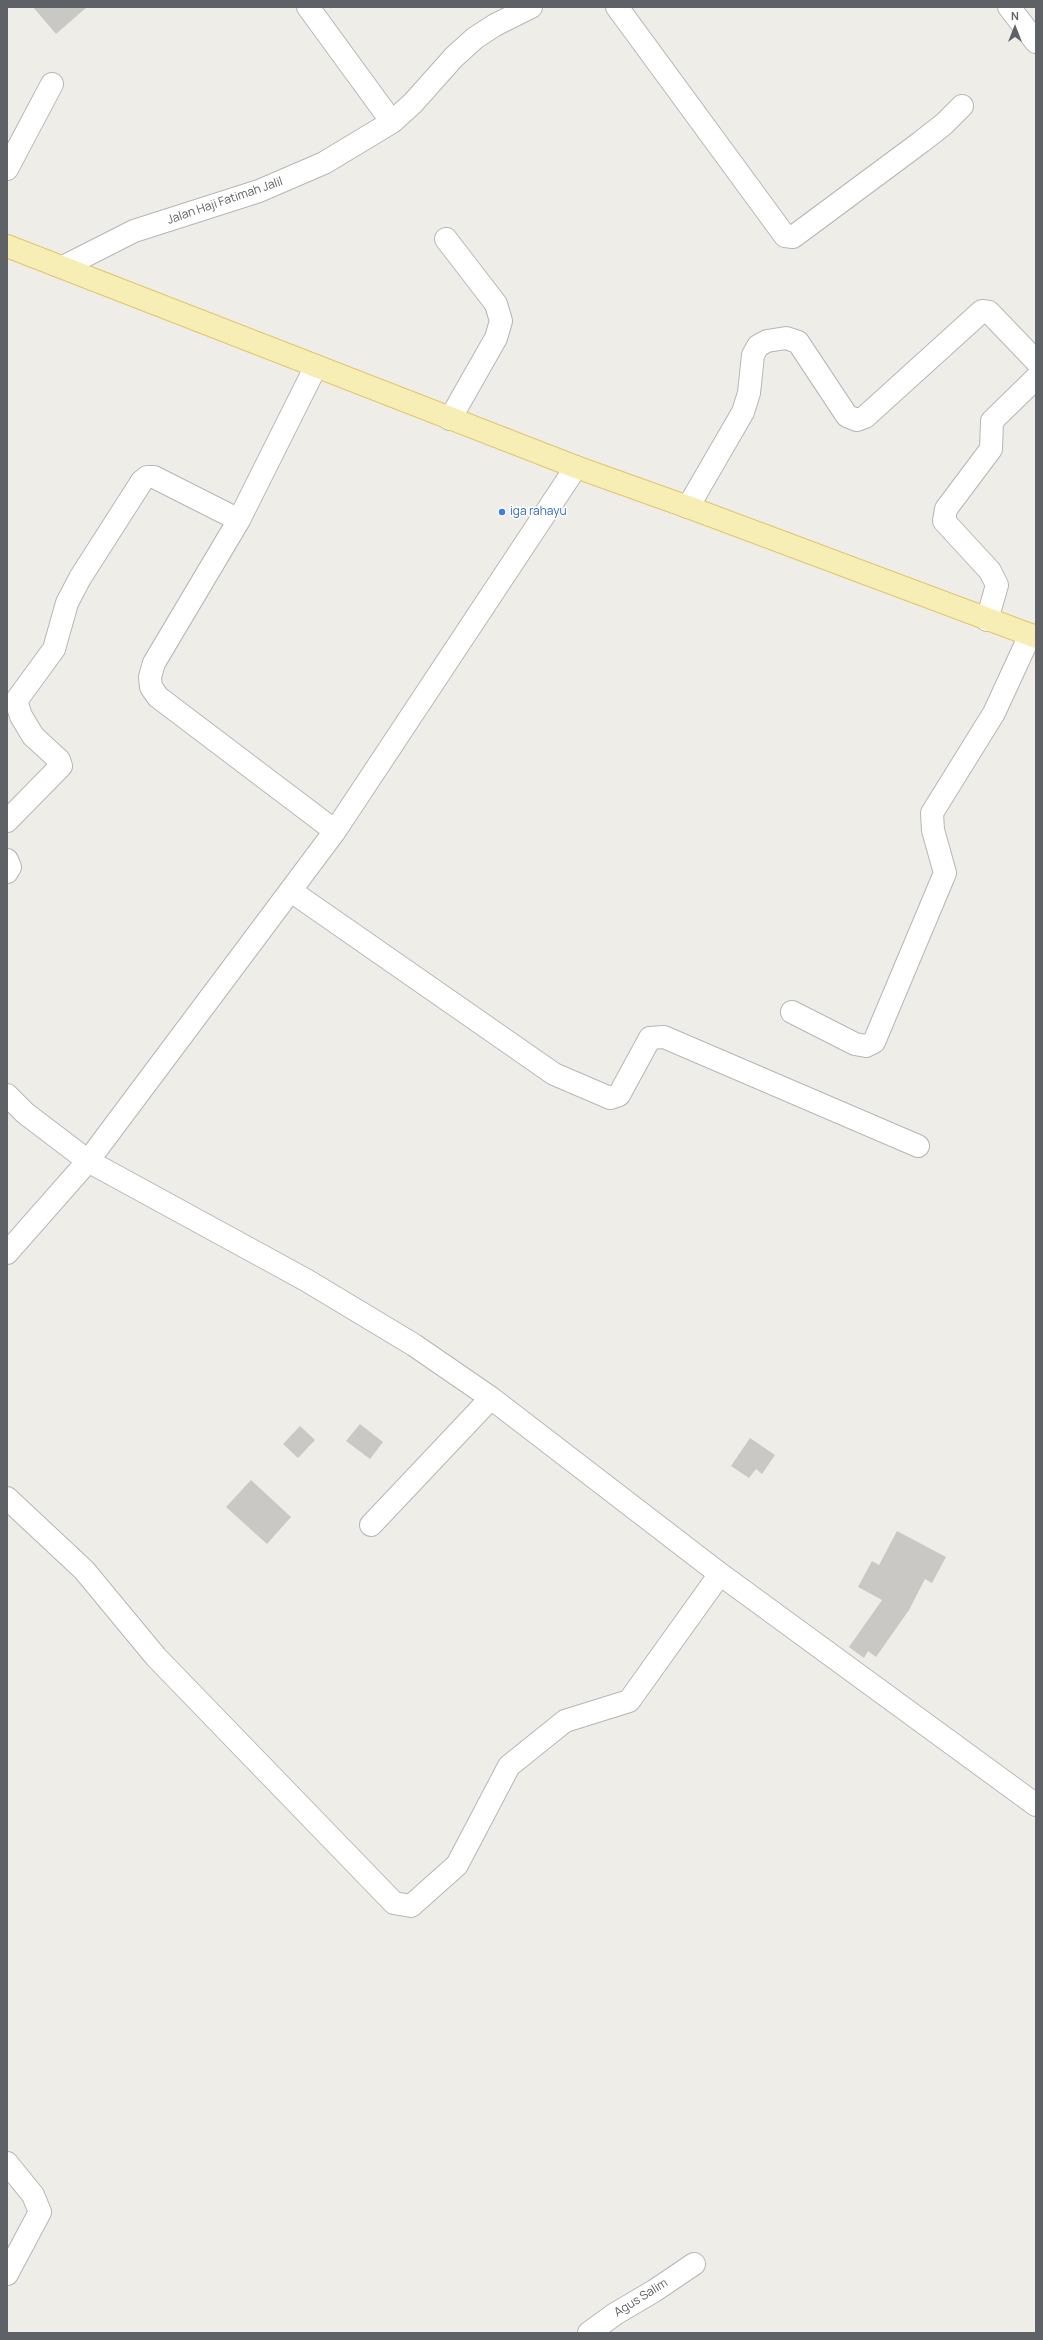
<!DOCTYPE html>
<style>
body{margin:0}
#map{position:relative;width:1043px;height:2340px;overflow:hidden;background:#efede7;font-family:Manrope,sans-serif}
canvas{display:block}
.frame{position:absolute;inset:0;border:8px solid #5e6165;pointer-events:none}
.north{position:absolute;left:995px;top:8px;width:40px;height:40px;-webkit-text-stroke:3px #fff;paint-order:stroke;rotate:0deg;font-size:11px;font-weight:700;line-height:16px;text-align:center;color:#5e6165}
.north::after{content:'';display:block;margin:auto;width:14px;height:18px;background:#5e6165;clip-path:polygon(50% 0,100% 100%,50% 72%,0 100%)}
</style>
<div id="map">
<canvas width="1043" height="2340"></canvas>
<div class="frame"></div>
<div class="north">N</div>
</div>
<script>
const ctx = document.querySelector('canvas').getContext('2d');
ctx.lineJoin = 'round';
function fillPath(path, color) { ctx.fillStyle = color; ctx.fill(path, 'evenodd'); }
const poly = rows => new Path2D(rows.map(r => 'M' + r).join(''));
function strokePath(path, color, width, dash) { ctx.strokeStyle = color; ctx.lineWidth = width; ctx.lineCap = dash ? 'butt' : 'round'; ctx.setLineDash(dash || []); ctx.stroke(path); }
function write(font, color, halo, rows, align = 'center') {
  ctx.font = font + ' Manrope,sans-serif'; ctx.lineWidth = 3; ctx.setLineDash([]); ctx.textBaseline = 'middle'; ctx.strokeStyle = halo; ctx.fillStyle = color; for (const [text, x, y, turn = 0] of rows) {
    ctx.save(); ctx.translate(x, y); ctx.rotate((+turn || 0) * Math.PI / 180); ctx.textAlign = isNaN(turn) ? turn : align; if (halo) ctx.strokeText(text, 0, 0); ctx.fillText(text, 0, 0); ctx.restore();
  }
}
const building = poly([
 [33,7,87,7,56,34],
 [360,1424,383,1442,370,1459,346,1441],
 [300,1426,315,1440,298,1458,283,1444],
 [750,1438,775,1455,762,1474,756,1469,749,1478,731,1466],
 [251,1480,291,1517,267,1544,226,1507],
 [897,1531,946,1557,932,1583,925,1579,909,1610,876,1657,868,1651,864,1658,849,1647,882,1600,858,1587,872,1561,879,1565]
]);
const minor = poly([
 [308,7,392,122],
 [617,7,785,236,793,237,921,142,944,124,962,106],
 [1009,7,1036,42],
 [7,169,52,84],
 [446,239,496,304,501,321,496,338,450,419],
 [63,267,134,231,259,191,324,163,392,122,413,103,454,57,475,38,495,25,531,7],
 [316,366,239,520,154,663,150,677,151,687,158,697,335,831],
 [688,507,743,412,749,393,753,355,758,346,767,341,786,338,798,342,847,416,857,420,865,417,982,311,989,312,1036,361],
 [987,620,997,585,990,571,944,521,946,509,991,449,992,421,1036,378],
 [7,821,61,766,59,760,33,736,21,716,16,701,54,649,67,603,80,578,142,481,147,477,154,477,239,520],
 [7,860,10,867,7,872],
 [291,891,554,1074,610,1098,619,1095,650,1038,664,1037,918,1146],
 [792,1012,855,1044,866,1046,874,1042,945,873,933,830,932,813,994,713,1030,635],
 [7,1095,25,1113,88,1161,306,1280,414,1345,491,1398,720,1574,1036,1805],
 [7,1253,88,1161,335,831,576,467],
 [7,1498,84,1570,156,1657,394,1903,411,1906,457,1865,509,1766,565,1721,629,1701,720,1574],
 [371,1525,491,1398],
 [7,2163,33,2195,40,2212,7,2274],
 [589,2333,615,2314,654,2291,694,2264]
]);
const major = poly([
 [7,246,576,467,688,507,1036,637]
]);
const markers = [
 [502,512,4,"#3f7fe0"]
];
const streetNames = [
 ["Jalan Haji Fatimah Jalil",225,201,-19],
 ["Agus Salim",641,2298,-32]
];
const shopNames = [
 ["iga rahayu",510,512]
];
fillPath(building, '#cac8c4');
strokePath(minor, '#b4b6ba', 24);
strokePath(major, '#e2c56d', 24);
strokePath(minor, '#fff', 22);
strokePath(major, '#f6eeb5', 22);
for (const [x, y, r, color] of markers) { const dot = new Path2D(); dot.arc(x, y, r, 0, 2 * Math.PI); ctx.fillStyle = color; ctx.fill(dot); strokePath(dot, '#fff', 1.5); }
write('12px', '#5e6165', '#fff', streetNames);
write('12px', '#366cbe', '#fff', shopNames, 'left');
</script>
